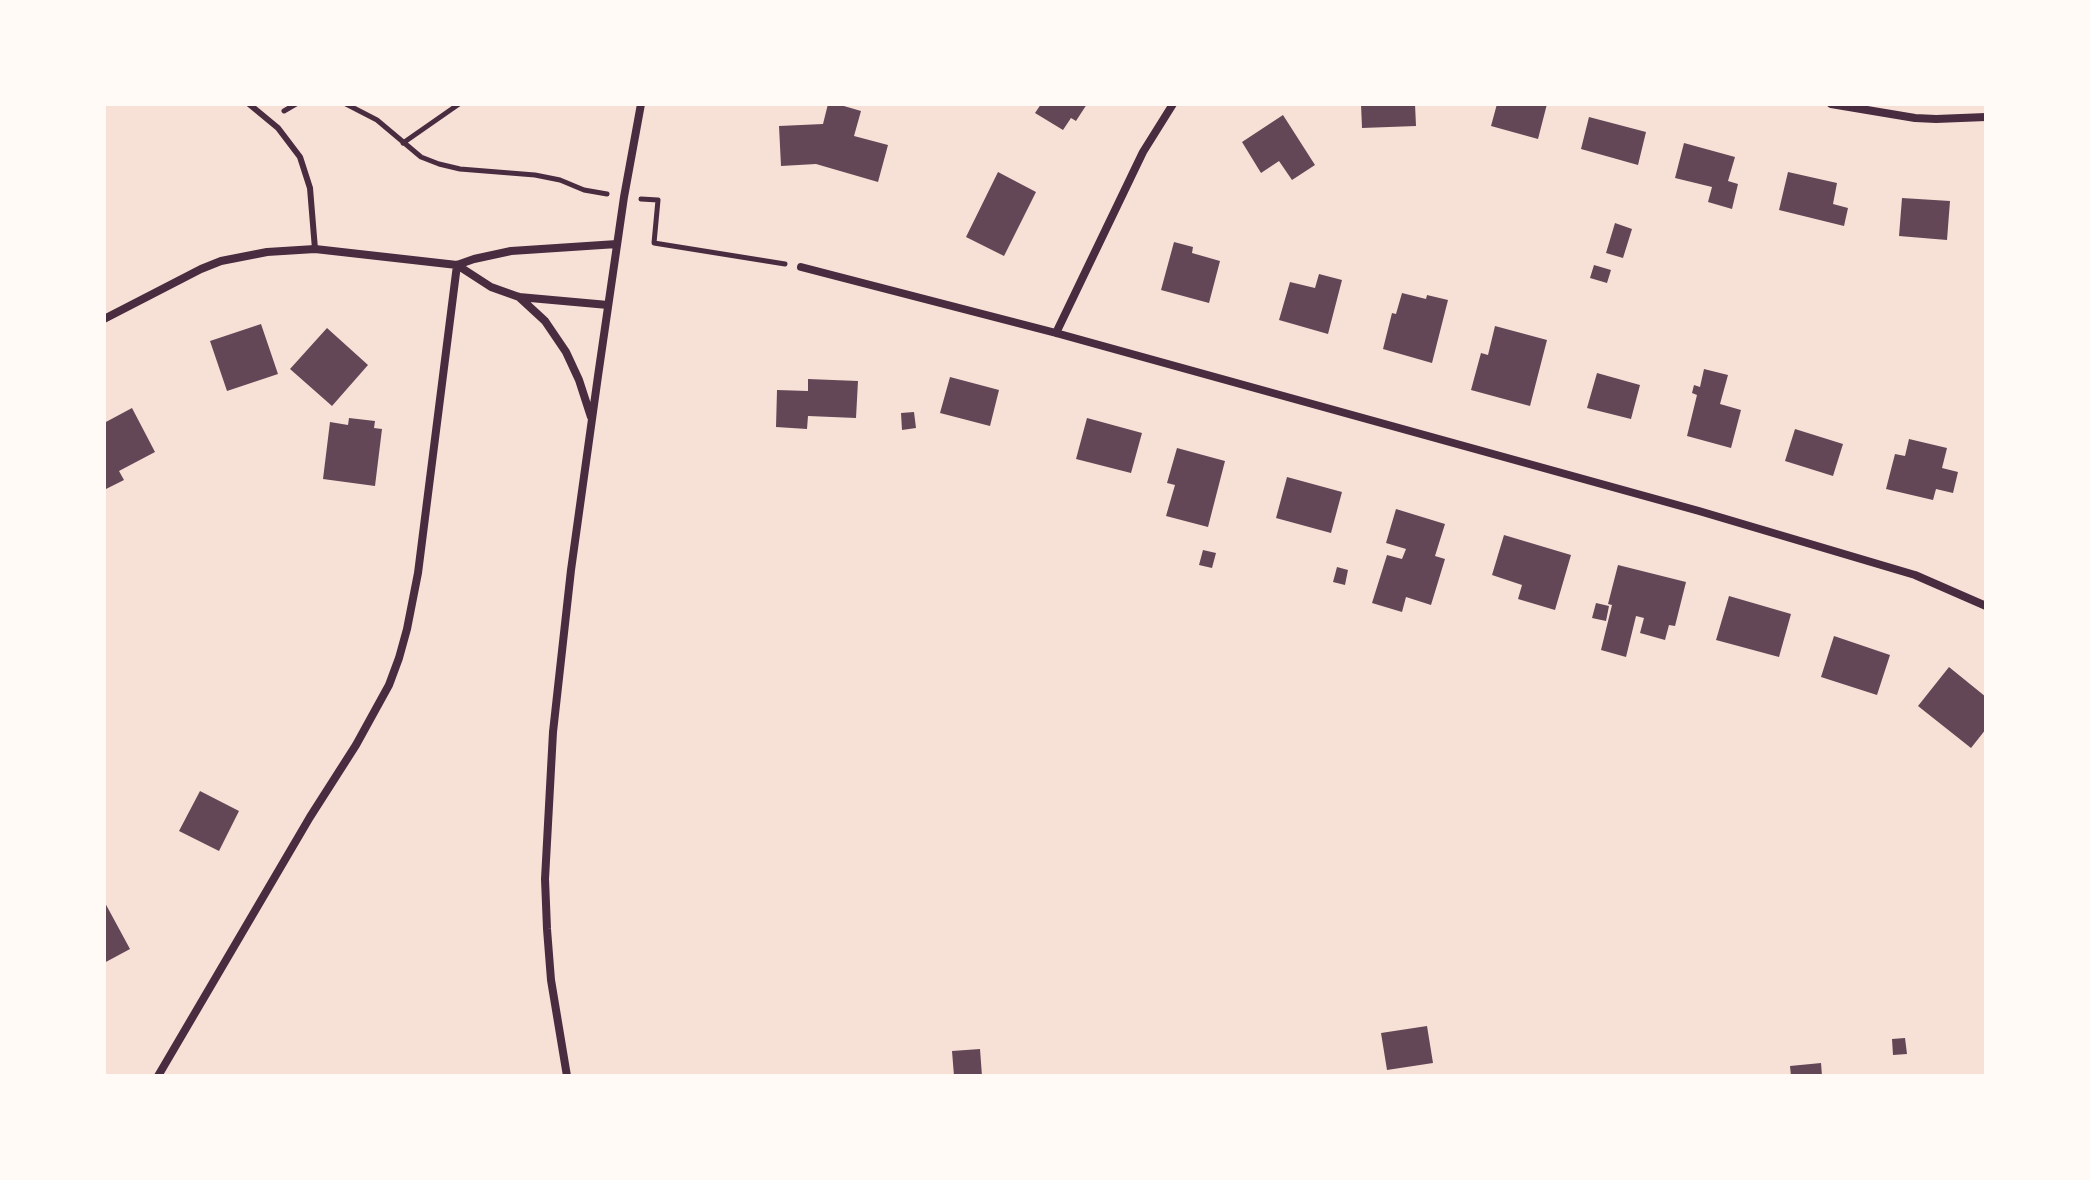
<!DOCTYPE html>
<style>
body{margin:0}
#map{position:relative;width:2090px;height:1180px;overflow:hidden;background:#f7e1d7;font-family:Roboto,sans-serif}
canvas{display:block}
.frame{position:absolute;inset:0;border:106px solid #fffaf5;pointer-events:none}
</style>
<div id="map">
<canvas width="2090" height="1180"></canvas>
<div class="frame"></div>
</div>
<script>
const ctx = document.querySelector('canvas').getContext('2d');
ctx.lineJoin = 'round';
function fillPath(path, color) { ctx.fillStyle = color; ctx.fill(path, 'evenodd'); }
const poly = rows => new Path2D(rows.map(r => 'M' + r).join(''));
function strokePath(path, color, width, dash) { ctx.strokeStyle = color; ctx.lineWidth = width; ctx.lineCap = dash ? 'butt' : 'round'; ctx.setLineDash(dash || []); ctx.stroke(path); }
const building = poly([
 [828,104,837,104,861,111,854,136,888,145,878,182,816,164,781,166,779,126,823,124],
 [1041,104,1087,104,1076,121,1071,118,1063,130,1035,113],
 [1361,104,1415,104,1416,126,1362,128],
 [1497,104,1547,104,1538,139,1491,126],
 [1283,115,1315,165,1292,180,1279,161,1261,173,1242,142],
 [1589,117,1646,132,1638,165,1581,149],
 [1684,143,1735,157,1728,181,1738,184,1732,209,1708,202,1712,187,1675,178],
 [998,172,1036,192,1004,256,966,237],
 [1788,172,1837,183,1833,204,1848,208,1844,226,1779,210],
 [1902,198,1950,201,1947,240,1899,236],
 [1615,223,1632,229,1623,258,1606,253],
 [1174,242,1193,247,1192,253,1220,261,1209,303,1161,290],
 [1594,265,1611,270,1607,283,1590,278],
 [1319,274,1342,280,1328,334,1279,320,1290,282,1315,288],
 [1402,293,1426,299,1427,295,1448,300,1432,363,1383,349,1392,313,1396,314],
 [261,324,278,374,227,391,210,341],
 [1495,326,1547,340,1530,406,1471,390,1481,353,1488,355],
 [327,328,368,365,332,406,290,369],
 [1704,369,1728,375,1720,404,1741,410,1731,448,1687,436,1697,395,1692,393,1694,385,1700,387],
 [1597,373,1640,385,1631,419,1587,408],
 [950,377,999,390,990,426,940,413],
 [808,379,858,381,856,418,808,416,807,429,776,427,777,390,808,391],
 [132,408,155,452,119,471,124,480,104,490,104,423],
 [914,412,916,428,902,430,901,413],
 [349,418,375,421,374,428,382,429,375,486,323,479,330,422,348,425],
 [1087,418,1142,433,1131,473,1076,459],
 [1795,429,1843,444,1833,476,1785,461],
 [1909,439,1947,448,1942,468,1958,472,1953,493,1936,489,1933,500,1886,489,1895,454,1905,456],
 [1177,448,1225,461,1208,527,1166,516,1175,485,1167,483],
 [1287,477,1342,492,1331,533,1276,518],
 [1396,509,1445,524,1435,556,1445,559,1431,605,1406,597,1402,612,1372,603,1387,555,1402,559,1406,549,1386,543],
 [1504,535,1571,555,1555,610,1518,599,1522,585,1492,575],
 [1203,550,1216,553,1212,568,1199,565],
 [1618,565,1686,582,1675,626,1669,625,1665,640,1640,633,1644,618,1636,616,1626,657,1601,650,1612,605,1608,604],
 [1337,567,1348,570,1345,585,1333,582],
 [1729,596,1791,614,1779,657,1716,640],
 [1596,603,1609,606,1606,621,1592,618],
 [1834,636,1890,655,1877,695,1821,677],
 [1949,667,1986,697,1986,729,1971,748,1918,706],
 [200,791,239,811,219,851,179,831],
 [104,901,130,949,104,963],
 [1427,1026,1433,1063,1387,1070,1381,1033],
 [1905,1038,1907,1054,1893,1055,1892,1039],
 [980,1049,982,1076,954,1076,952,1051],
 [1821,1063,1822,1076,1791,1076,1790,1066]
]);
const path = poly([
 [346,104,377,120,421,157,439,164,460,169,535,175,560,180,584,190,607,194],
 [284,111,296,104],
 [403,143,459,104],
 [641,199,658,200,654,243,785,264]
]);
const service = poly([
 [249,104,278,128,300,157,310,188,315,249]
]);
const minor = poly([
 [1831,104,1915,118,1936,119,1986,117],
 [457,265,491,287,519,297,608,305],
 [801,267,1056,333,1699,511,1915,575,1986,606],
 [519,297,545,321,566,352,579,380,591,417],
 [104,319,201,269,221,261,267,252,315,249,457,265,474,259,511,251,617,244],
 [1056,333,1143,152,1173,104],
 [158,1076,310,817,356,745,389,685,399,658,407,629,418,573,457,265],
 [567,1076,551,980,547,929,545,879,553,732,571,570,598,376,624,197,641,104]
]);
fillPath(building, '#644757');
strokePath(path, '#4a2c40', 5);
strokePath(service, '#4a2c40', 6);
strokePath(minor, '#4a2c40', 8);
</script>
